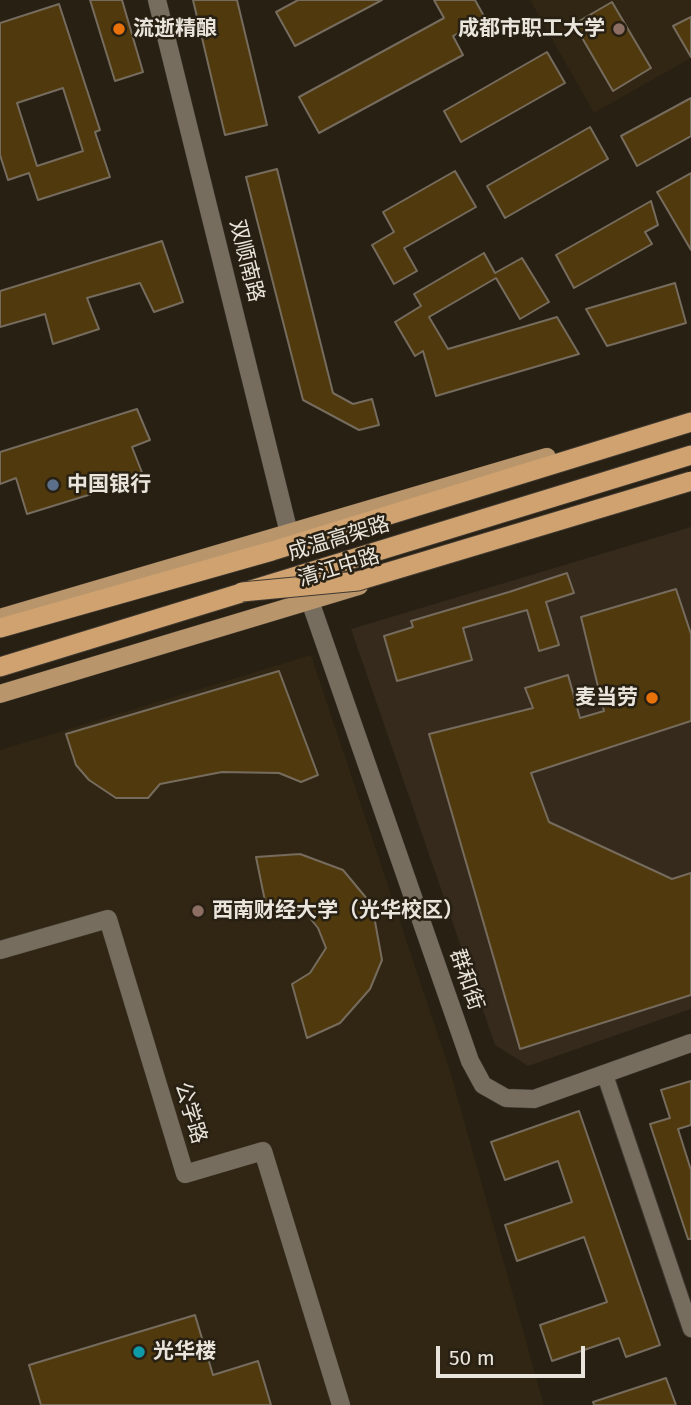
<!DOCTYPE html>
<meta charset="utf-8">
<style>
body{margin:0}
#map{position:relative;width:691px;height:1405px;overflow:hidden;background:#272013;font-family:"Fira Sans",sans-serif}
canvas{display:block}
.scale{position:absolute;left:436px;top:1346px;width:149px;height:32px;box-sizing:border-box;border:4px solid #eae5dc;border-top:0;padding-left:9px;font-size:21px;line-height:24px;white-space:nowrap;color:#eae5dc;-webkit-text-stroke:5px #272013;paint-order:stroke}
</style>
<div id="map">
<canvas width="691" height="1405"></canvas>
<div class="scale">50 m</div>
</div>
<script>
const ctx = document.querySelector('canvas').getContext('2d');
ctx.lineJoin = 'round';
function fillPath(path, color) { ctx.fillStyle = color; ctx.fill(path, 'evenodd'); }
const poly = rows => new Path2D(rows.map(r => 'M' + r).join(''));
function strokePath(path, color, width, dash) { ctx.strokeStyle = color; ctx.lineWidth = width; ctx.lineCap = dash ? 'butt' : 'round'; ctx.setLineDash(dash || []); ctx.stroke(path); }
function write(font, color, halo, rows, align = 'center') {
  ctx.font = font + ' "Fira Sans","Noto Sans SC",sans-serif'; ctx.lineWidth = 5; ctx.setLineDash([]); ctx.textBaseline = 'middle'; ctx.strokeStyle = halo; ctx.fillStyle = color; for (const [text, x, y, turn = 0] of rows) {
    ctx.save(); ctx.translate(x, y); ctx.rotate((+turn || 0) * Math.PI / 180); ctx.textAlign = isNaN(turn) ? turn : align; if (halo) ctx.strokeText(text, 0, 0); ctx.fillText(text, 0, 0); ctx.restore();
  }
}
const commercial = poly([
 [691,527,691,1009,528,1066,495,1045,351,629]
]);
const built = poly([
 [530,0,691,0,691,58,594,113],
 [311,655,450,1071,544,1405,0,1405,0,750]
]);
const building = poly([
 [90,0,122,0,143,72,115,81,90,0],
 [193,0,237,0,267,125,225,135,193,0],
 [298,0,382,0,295,46,276,12,298,0],
 [434,0,475,0,485,18,453,36,463,55,319,133,299,97,444,18,434,0],
 [612,2,651,68,613,91,574,24,612,2],
 [59,4,100,130,95,132,110,177,38,200,29,173,8,180,0,155,0,23,59,4],
 [63,88,83,151,37,166,17,103,63,88],
 [691,17,691,57,673,26,691,17],
 [547,52,565,83,461,142,444,111,547,52],
 [691,98,691,136,637,166,621,136,691,98],
 [590,127,608,159,505,218,487,186,590,127],
 [277,169,333,393,353,404,372,399,379,425,359,430,303,400,246,177,277,169],
 [455,171,476,207,404,248,417,271,394,284,372,245,394,232,383,212,455,171],
 [691,173,691,250,657,192,691,173],
 [651,201,658,225,645,232,652,244,574,288,556,255,651,201],
 [162,241,183,302,154,312,140,283,87,298,99,329,53,344,45,314,0,327,0,291,162,241],
 [484,253,495,273,522,258,549,302,520,319,496,278,429,317,448,349,557,317,579,354,436,396,423,351,415,356,395,322,421,306,414,294,484,253],
 [675,283,686,323,607,346,586,309,675,283],
 [137,409,150,440,132,447,143,475,98,492,27,514,16,478,0,484,0,452,137,409],
 [567,573,574,593,546,602,559,645,539,651,527,610,463,628,472,660,397,681,384,636,413,627,411,621,509,592,567,573],
 [676,589,691,634,691,721,531,773,549,822,672,879,691,873,691,995,520,1049,429,734,533,708,525,688,568,675,580,718,604,711,581,617,676,589],
 [279,671,318,775,301,782,279,773,222,772,160,784,148,798,116,798,89,780,76,765,66,734,279,671],
 [300,854,343,870,372,905,382,960,370,989,340,1023,307,1038,292,984,310,973,326,948,318,928,306,913,278,903,266,906,256,857,300,854],
 [691,1081,691,1125,678,1129,691,1170,691,1239,688,1239,650,1124,670,1118,661,1090,691,1081],
 [579,1111,660,1345,626,1357,619,1338,552,1361,540,1325,607,1302,584,1237,517,1261,505,1225,572,1202,558,1161,505,1180,491,1142,579,1111],
 [195,1315,213,1375,258,1361,271,1405,41,1405,29,1365,195,1315],
 [666,1378,676,1405,594,1405,593,1402,666,1378]
]);
const pedestrian = poly([
 [605,1075,691,1329]
]);
const minor = poly([
 [157,0,289,533],
 [310,601,470,1061,483,1085,506,1098,534,1099,691,1043],
 [0,950,108,919,185,1174,263,1151,341,1405]
]);
const primary = poly([
 [0,618,547,457],
 [0,694,359,586]
]);
const trunk = poly([
 [0,628,272,551,691,422],
 [0,667,691,455]
]);
const trunkBridge = poly([
 [242,592,358,581,691,481]
]);
const markers = [
 [119,29,7,"#e8710a"],
 [619,29,7,"#8d6e63"],
 [53,485,7,"#5c6f8a"],
 [652,698,7,"#e8710a"],
 [198,911,7,"#8d6e63"],
 [139,1352,7,"#0f9aa8"]
];
const poiNames = [
 ["流逝精酿",133,29],
 ["成都市职工大学",605,29,"right"],
 ["中国银行",67,485],
 ["麦当劳",638,698,"right"],
 ["西南财经大学（光华校区）",212,911],
 ["光华楼",153,1352]
];
const streetNames = [
 ["双顺南路",246,261,76],
 ["成温高架路",339,539,-17],
 ["清江中路",339,568,-17],
 ["群和街",466,980,71],
 ["公学路",190,1113,73]
];
fillPath(commercial, '#352a1b');
fillPath(built, '#312613');
fillPath(building, '#50390d');
strokePath(building, '#766c5e', 2);
strokePath(pedestrian, '#403931', 18);
strokePath(minor, '#403931', 19);
strokePath(primary, '#403931', 19);
strokePath(trunk, '#403931', 21);
strokePath(pedestrian, '#766d5e', 16);
strokePath(minor, '#766d5e', 18);
strokePath(primary, '#b9956b', 18);
strokePath(trunk, '#cfa270', 19);
strokePath(trunkBridge, '#403931', 21, []);
strokePath(trunkBridge, '#cfa270', 19);
for (const [x, y, r, color] of markers) { const dot = new Path2D(); dot.arc(x, y, r, 0, 2 * Math.PI); ctx.fillStyle = color; ctx.fill(dot); strokePath(dot, '#272013', 2.5); }
write('bold 21px', '#eae5dc', '#272013', poiNames, 'left');
write('21px', '#eae5dc', '#272013', streetNames);
</script>
